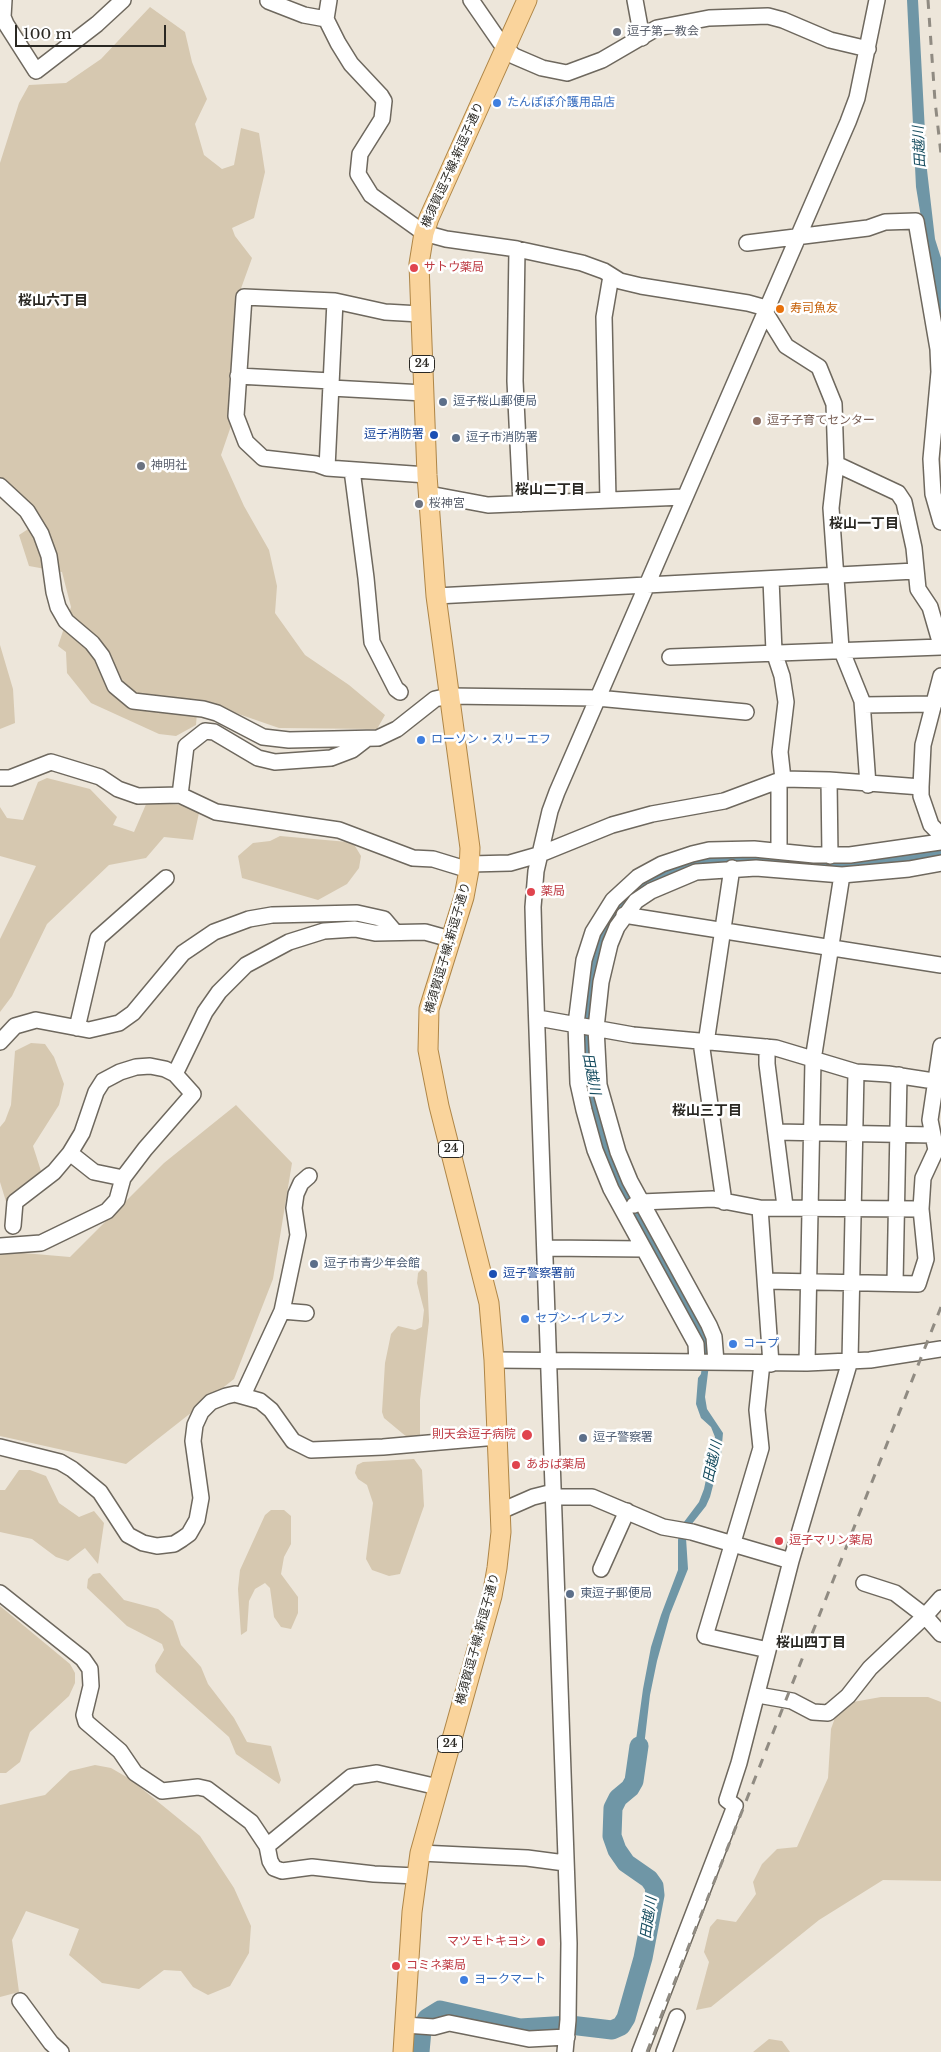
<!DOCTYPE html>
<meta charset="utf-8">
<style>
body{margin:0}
#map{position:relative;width:941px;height:2052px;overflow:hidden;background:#ede6da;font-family:"Libre Baskerville",serif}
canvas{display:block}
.scale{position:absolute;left:15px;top:25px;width:151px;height:22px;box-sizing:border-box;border:2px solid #2a2823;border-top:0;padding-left:6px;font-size:15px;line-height:18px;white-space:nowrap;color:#2a2823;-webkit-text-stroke:4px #fff;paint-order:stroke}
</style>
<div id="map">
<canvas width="941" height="2052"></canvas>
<div class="scale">100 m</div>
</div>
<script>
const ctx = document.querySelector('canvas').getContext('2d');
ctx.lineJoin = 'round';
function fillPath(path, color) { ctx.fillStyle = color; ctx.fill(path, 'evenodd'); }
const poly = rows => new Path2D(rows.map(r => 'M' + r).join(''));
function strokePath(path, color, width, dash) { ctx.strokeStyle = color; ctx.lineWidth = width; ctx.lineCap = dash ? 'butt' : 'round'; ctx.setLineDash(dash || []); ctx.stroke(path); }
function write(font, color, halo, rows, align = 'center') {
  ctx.font = font + ' "Libre Baskerville","Noto Sans JP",serif'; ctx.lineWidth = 5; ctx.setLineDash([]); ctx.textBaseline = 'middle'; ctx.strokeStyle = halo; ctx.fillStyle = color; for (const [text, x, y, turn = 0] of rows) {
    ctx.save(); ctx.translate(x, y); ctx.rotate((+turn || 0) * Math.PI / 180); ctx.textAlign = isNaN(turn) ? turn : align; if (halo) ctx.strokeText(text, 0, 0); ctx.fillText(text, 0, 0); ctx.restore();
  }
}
const green = poly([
 [150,7,185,32,192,62,207,99,195,124,204,155,222,169,234,165,241,128,259,133,265,172,254,218,232,228,235,236,252,258,239,294,231,426,221,455,244,506,269,550,277,586,275,613,305,655,349,685,385,715,377,729,279,728,198,700,196,725,176,736,159,734,91,703,67,673,66,652,58,646,71,607,62,572,29,566,19,535,39,522,13,487,0,497,0,163,19,103,29,85,66,83,101,59],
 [0,645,13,689,15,723,0,729],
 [47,778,90,789,117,817,113,825,134,832,147,802,182,805,199,813,193,840,164,837,146,858,109,865,47,924,12,996,0,1012,0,939,36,866,0,856,0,807,7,818,23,820,38,782],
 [280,836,348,842,355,846,361,856,359,868,347,884,318,900,242,878,238,856,253,843,270,841],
 [31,1043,45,1044,54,1057,64,1084,59,1105,33,1146,41,1171,20,1192,8,1208,0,1182,0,1127,5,1121,11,1105,15,1051],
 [236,1105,292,1163,273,1279,234,1379,126,1464,0,1436,0,1251,70,1257,164,1163],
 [422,1269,427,1272,429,1321,420,1400,420,1435,415,1438,408,1438,384,1418,382,1412,385,1363,391,1334,398,1326,415,1330,422,1327,424,1310,417,1283,418,1273],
 [414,1459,422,1470,424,1506,400,1574,389,1576,372,1570,366,1559,373,1503,367,1485,358,1479,355,1473,357,1465,363,1462],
 [19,1470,30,1470,46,1476,59,1503,79,1517,94,1511,104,1523,98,1564,85,1548,68,1561,56,1557,32,1539,0,1532,0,1490,5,1490],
 [271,1510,284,1510,291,1516,291,1544,284,1557,281,1574,298,1597,298,1613,291,1629,281,1627,274,1617,270,1588,265,1583,255,1589,249,1601,247,1631,241,1635,238,1589,240,1570,265,1515],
 [100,1573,124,1600,158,1609,173,1621,181,1645,201,1667,208,1684,234,1718,247,1742,271,1746,281,1780,279,1784,236,1754,229,1737,156,1672,155,1665,164,1650,162,1644,127,1626,87,1588,88,1579,93,1574],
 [0,1606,70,1664,75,1673,75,1683,69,1696,30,1732,20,1762,6,1773,0,1773],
 [881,1697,928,1697,941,1702,941,1881,883,1880,819,1920,711,2007,696,2010,709,1962,704,1952,710,1927,717,1919,736,1922,756,1894,753,1882,762,1864,777,1849,797,1847,828,1778,831,1729,836,1715,853,1702],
 [95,1765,111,1768,130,1779,200,1836,234,1888,251,1926,249,1953,230,1986,208,1995,193,1987,181,1971,164,1970,139,1989,102,1983,69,1955,79,1929,26,1911,12,1940,19,1992,0,1997,0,1805,45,1795,70,1771],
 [769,2039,782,2041,790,2052,753,2052]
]);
const water = poly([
 [907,0,918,0,927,170,935,239,941,258,941,339,916,187],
 [941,846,941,856,860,869,678,873,609,930,596,1089,706,1329,711,1348,705,1397,707,1409,723,1433,721,1455,710,1497,706,1506,691,1525,686,1538,688,1569,670,1614,657,1661,650,1695,641,1772,632,1769,643,1689,651,1647,661,1615,678,1570,678,1540,681,1526,699,1502,704,1489,715,1437,711,1427,701,1418,696,1404,698,1378,701,1374,703,1356,623,1204,604,1159,585,1091,581,1045,592,947,617,902,649,874,693,858]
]);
const river = poly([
 [420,2052,422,2030,427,2018,440,2010,520,2028,570,2025,612,2030,621,2026,626,2018,643,1958,655,1895,654,1886,649,1879,626,1863,617,1850,612,1836,613,1808,618,1798,630,1788,634,1781,639,1746]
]);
const minor = poly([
 [4,0,3,17,6,24,36,71,97,24,123,0],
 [329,0,326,19,338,43,351,64,381,96,384,101,382,119,360,154,358,174,371,195,424,233,446,239,517,249,582,263,604,271,620,281,641,286,748,303,766,308],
 [471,0,500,42,514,56,542,68,567,73,602,60,657,28,709,18,768,16,783,20,830,40,868,49],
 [635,0,642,38],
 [268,1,304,15,326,19],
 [747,243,868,228,885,222,916,221,938,349,939,372,931,459,933,494,941,522],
 [517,249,515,381,521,504],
 [765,312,786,346,819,367,834,404,836,464,831,508,841,649,862,701,868,785],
 [420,314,385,312,335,301,244,297,236,416,246,442,263,458,316,464,327,468,427,475],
 [238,376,331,381],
 [331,388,424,393],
 [836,464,898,493,904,502,914,548,918,589,930,607,941,645],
 [327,468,335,301],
 [352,470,366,578,372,642,396,689,400,692],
 [0,486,27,511,41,534,49,556,54,592,58,607,66,621,92,643,102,656,115,686,133,701,203,709,217,713,263,737,289,740,378,738,397,729,435,699,449,696,597,698,746,712],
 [429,494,488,505,684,497],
 [608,500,604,317,611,276],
 [771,579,774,652,782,676,786,702,780,752,783,779],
 [436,596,915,571],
 [670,657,941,647],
 [863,705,934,704],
 [0,778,10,778,51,762,100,777,118,789,138,796,180,795,216,812,339,830,413,858,433,859,469,870],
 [829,780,830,856],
 [779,781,779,851],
 [921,787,923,745,941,676],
 [180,795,186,746,205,731,214,732,258,758,275,762,331,758,352,750,365,740],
 [470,864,510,863,538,855,612,825,652,814,724,801,783,779,829,780,921,787,921,796,931,825,941,835],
 [624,915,941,965],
 [538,1018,633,1035,776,1048,856,1072,888,1074,941,1082],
 [77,1028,98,938,166,878],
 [0,1042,15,1026,36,1020,89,1030,119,1023,133,1013,183,953,214,932,249,919,272,915,357,913,384,919,395,932],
 [701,1042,724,1202],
 [706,1043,732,868],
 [767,1047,767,1064,785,1206],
 [776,1132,932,1135],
 [123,1178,94,1172,70,1153,82,1133,96,1092,103,1081,120,1072,136,1067,150,1066,165,1069,175,1074],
 [634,1205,641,1202,713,1199,760,1208,921,1209],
 [760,1208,771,1364],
 [13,1226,15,1202,54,1172,70,1153],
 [0,1246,41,1243,107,1211,117,1200,123,1178,145,1149,193,1094,175,1074,205,1012,219,992,246,965,289,942,324,931,355,929,375,933,425,932,450,939],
 [545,1248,644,1249],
 [766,1281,918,1284,926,1259,921,1209,923,1178,936,1150,930,1120,941,1046],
 [895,1283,899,1075],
 [282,1311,298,1235,294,1208,296,1194,301,1183,309,1176],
 [494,1360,807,1363,870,1360,941,1349],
 [697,1362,696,1344,611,1189,595,1150,584,1110,578,1083,576,1024,584,960,593,932,613,900,638,877,662,864,692,854,709,850,754,849,814,855,850,855,941,842],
 [716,1362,714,1337,709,1325,630,1181,618,1152,599,1085,596,1028,601,982,610,944,617,927,636,901,651,891,696,872,756,868,842,875,909,869,941,863],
 [762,1363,757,1410,761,1448,705,1636,768,1650],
 [807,1363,813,1060,842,875],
 [243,1395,282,1311,306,1313],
 [0,1447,60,1462,72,1469,100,1492,128,1535,143,1543,157,1546,174,1544,182,1539,189,1534,197,1520,201,1498,193,1441,195,1425,201,1412,211,1402,226,1396,235,1394,260,1401,271,1410,293,1441,311,1450,383,1447,497,1437],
 [553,1497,592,1497,663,1527,692,1532,791,1561],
 [501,1511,533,1497,553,1492],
 [601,1569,627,1511],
 [864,1583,895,1593,925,1616,941,1634],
 [0,1593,83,1659,90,1669,91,1686,84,1715,86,1722,120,1751,135,1773,162,1791,198,1787,207,1789,251,1822,267,1846,351,1777,377,1773,438,1787],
 [758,1695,792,1701,813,1712,828,1713,848,1696,870,1668,925,1616,941,1598],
 [267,1846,270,1861,274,1868,282,1871,312,1867,374,1874,416,1876],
 [420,1853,527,1858,565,1863],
 [20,2001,51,2043,61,2052],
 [405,2025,434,2027,449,2023,529,2039,567,2037],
 [565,2052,568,2020,569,1943,534,945,533,907,536,871,550,811,557,792,848,122,857,98,877,0],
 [640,2052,735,1806,727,1800,739,1763,791,1561,850,1361,856,1072],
 [664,2052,677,2017]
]);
const major = poly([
 [403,2052,412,1912,420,1853,492,1596,497,1568,501,1532,494,1360,489,1303,439,1106,428,1050,429,1009,464,897,469,870,470,848,436,596,427,475,419,264,424,233,429,218,527,0]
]);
const rail = poly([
 [928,0,935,101,941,154],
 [647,2052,941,1307]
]);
const markers = [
 [617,32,5,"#6b7280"],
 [497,103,5,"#3f7fe0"],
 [414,268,5,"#e0444e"],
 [780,309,5,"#e8710a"],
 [443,402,5,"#5c6f8a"],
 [757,421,5,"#8d6e63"],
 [434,435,5,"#1a4fb4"],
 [456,438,5,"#5c6f8a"],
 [141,466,5,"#6b7280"],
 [419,504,5,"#6b7280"],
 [421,740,5,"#3f7fe0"],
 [531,892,5,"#e0444e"],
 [314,1264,5,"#5c6f8a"],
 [493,1274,5,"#1a4fb4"],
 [525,1319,5,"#3f7fe0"],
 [733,1344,5,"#3f7fe0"],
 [527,1435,6,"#e0444e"],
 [583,1438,5,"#5c6f8a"],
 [516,1465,5,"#e0444e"],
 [779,1541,5,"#e0444e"],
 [570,1594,5,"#5c6f8a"],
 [541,1942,5,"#e0444e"],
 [396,1966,5,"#e0444e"],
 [464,1980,5,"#3f7fe0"]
];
const shields = [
 [422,364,25],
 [451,1149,25],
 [450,1744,25]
];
const shieldNames = [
 ["24",422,364],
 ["24",451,1149],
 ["24",450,1744]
];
const worshipNames = [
 ["逗子第一教会",627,32],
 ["神明社",151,466],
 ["桜神宮",429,504]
];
const shopNames = [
 ["たんぽぽ介護用品店",507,103],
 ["ローソン・スリーエフ",431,740],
 ["セブン-イレブン",535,1319],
 ["コープ",743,1344],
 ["ヨークマート",474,1980]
];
const streetNames = [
 ["横須賀逗子線;新逗子通り",453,165,-66],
 ["横須賀逗子線;新逗子通り",448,948,-74],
 ["横須賀逗子線;新逗子通り",478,1639,-75]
];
const healthNames = [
 ["サトウ薬局",424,268],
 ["薬局",541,892],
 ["則天会逗子病院",516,1435,"right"],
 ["あおば薬局",526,1465],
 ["逗子マリン薬局",789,1541],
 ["マツモトキヨシ",531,1942,"right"],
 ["コミネ薬局",406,1966]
];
const foodNames = [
 ["寿司魚友",790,309]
];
const serviceNames = [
 ["逗子桜山郵便局",453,402],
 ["逗子市消防署",466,438],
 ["逗子市青少年会館",324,1264],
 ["逗子警察署",593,1438],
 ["東逗子郵便局",580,1594]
];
const educationNames = [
 ["逗子子育てセンター",767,421]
];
const transitNames = [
 ["逗子消防署",424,435],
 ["逗子警察署前",503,1274,"left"]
];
const waterNames = [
 ["田越川",920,147,-93],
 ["田越川",591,1074,79],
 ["田越川",713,1462,-78],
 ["田越川",649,1918,-82]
];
const neighbourhoodNames = [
 ["桜山六丁目",53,301],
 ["桜山二丁目",550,490],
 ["桜山一丁目",864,524],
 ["桜山三丁目",707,1111],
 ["桜山四丁目",811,1643]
];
fillPath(green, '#d6c8b0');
fillPath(water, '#6f96a6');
strokePath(river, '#6f96a6', 19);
strokePath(minor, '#6e685e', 18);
strokePath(major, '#af8647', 21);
strokePath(minor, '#fff', 15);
strokePath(major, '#fad49c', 19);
strokePath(rail, '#908b82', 3, [9, 9]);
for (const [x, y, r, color] of markers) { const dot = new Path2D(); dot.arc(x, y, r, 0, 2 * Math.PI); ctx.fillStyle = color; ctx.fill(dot); strokePath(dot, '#fff', 2); }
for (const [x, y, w] of shields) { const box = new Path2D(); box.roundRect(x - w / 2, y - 8.5, w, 17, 4); ctx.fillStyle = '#fff'; ctx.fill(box); strokePath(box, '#2a2823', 1); }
write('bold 11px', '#2a2823', null, shieldNames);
write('12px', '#5b616d', '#fff', worshipNames, 'left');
write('12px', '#366cbe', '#fff', shopNames, 'left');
write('12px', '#2a2823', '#fff', streetNames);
write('12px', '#be3a42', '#fff', healthNames, 'left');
write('12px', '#c56008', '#fff', foodNames, 'left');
write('12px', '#4e5e75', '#fff', serviceNames, 'left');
write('12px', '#785e54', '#fff', educationNames, 'left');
write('12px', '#164399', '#fff', transitNames, 'right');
write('italic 14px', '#134a5d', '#fff', waterNames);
write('bold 14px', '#2a2823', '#fff', neighbourhoodNames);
</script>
